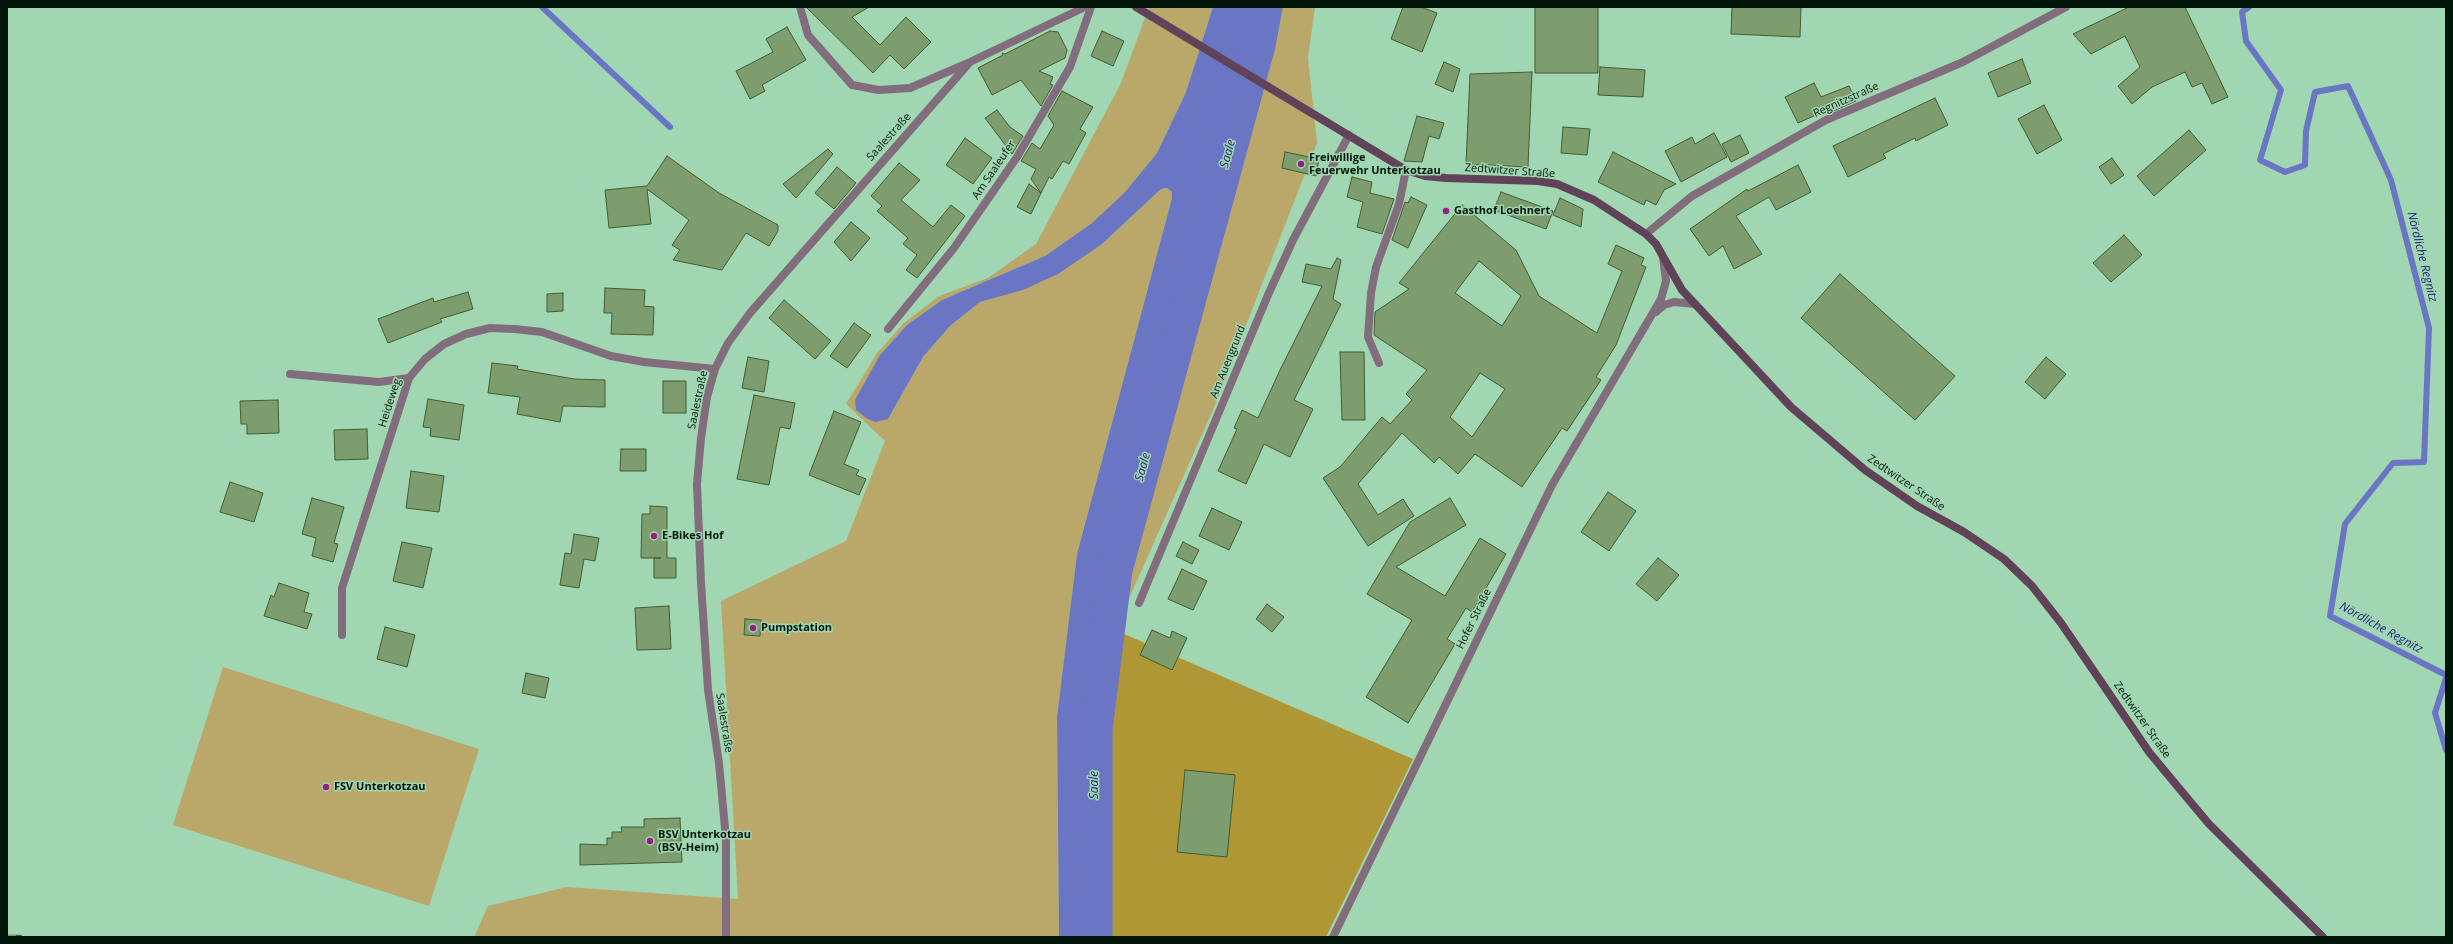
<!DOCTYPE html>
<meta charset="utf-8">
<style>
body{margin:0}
#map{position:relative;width:2453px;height:944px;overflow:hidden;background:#a0d6b2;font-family:"Open Sans",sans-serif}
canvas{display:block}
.frame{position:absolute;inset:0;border:8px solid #021509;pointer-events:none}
</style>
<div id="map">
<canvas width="2453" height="944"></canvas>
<div class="frame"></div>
</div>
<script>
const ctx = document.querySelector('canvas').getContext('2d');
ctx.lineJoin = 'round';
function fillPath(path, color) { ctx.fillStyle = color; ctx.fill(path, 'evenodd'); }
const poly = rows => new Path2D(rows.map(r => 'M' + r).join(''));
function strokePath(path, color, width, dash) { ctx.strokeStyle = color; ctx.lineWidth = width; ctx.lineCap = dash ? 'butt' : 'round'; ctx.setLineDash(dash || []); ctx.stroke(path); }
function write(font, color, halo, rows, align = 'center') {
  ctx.font = font + ' "Open Sans",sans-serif'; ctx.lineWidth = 3; ctx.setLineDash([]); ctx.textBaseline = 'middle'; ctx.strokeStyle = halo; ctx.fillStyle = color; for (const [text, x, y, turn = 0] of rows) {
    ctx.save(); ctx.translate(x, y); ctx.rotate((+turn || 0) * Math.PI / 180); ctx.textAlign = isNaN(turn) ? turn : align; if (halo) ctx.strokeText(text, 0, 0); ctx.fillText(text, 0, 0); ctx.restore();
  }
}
const green = poly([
 [1149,7,1213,7,1186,92,1157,153,1125,192,1092,223,1045,256,942,300,907,325,880,355,888,419,923,357,950,326,980,302,1023,290,1102,244,1161,189,1167,188,1172,192,1172,198,1077,554,1057,717,1059,937,474,937,488,906,567,887,738,899,721,601,846,541,885,441,846,404,877,353,904,323,939,296,988,278,1036,244,1121,83],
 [1271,7,1315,7,1308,58,1317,143,1213,410,1115,630,1093,825,1093,721,1101,622,1117,545,1230,143],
 [223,667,479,749,429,906,173,825]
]);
const forest = poly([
 [1115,630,1413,759,1326,937,1098,937,1093,825]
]);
const water = poly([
 [1213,7,1271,7,1230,143,1117,545,1101,622,1093,721,1093,825,1098,937,1059,937,1057,717,1077,554,1172,198,1172,192,1167,188,1161,189,1102,244,1058,274,1023,290,980,302,950,326,923,357,888,419,875,422,866,418,856,410,855,400,880,355,907,325,942,300,1045,256,1092,223,1125,192,1157,153,1186,92]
]);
const stream = poly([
 [542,7,670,127],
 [2249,7,2242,12,2246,41,2281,90,2260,160,2285,172,2305,165,2306,131,2315,92,2348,86,2391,180,2429,328,2424,462,2393,463,2345,524,2330,616,2446,675],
 [2446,678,2435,713,2446,750]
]);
const river = poly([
 [1095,937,1095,729,1115,570,1258,45,1265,7]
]);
const building = poly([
 [806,7,869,7,852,17,880,45,906,17,931,42,904,69,890,55,873,73,806,7],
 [1403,7,1421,7,1437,13,1422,52,1391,39,1403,7],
 [1535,7,1598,7,1598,73,1535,73,1535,7],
 [1732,7,1801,7,1800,37,1731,34,1732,7],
 [2129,7,2185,7,2228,97,2212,104,2202,83,2192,87,2185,72,2152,87,2132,104,2118,86,2140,67,2125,36,2091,54,2073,34,2129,7],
 [787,27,806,60,762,85,765,91,750,99,736,71,773,52,766,39,787,27],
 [1050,31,1058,32,1067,50,1065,58,1039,71,1053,77,1050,84,1053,85,1041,106,1021,80,992,95,978,68,1003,55,1002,53,1005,54,1050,31],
 [1102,31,1124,41,1113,66,1091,56,1102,31],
 [2022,59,2031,83,1998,97,1988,73,2022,59],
 [1444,62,1460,69,1453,92,1435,84,1444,62],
 [1600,67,1645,70,1643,97,1598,95,1600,67],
 [1532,72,1528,167,1466,164,1470,74,1532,72],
 [1814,83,1821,97,1849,86,1856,101,1829,113,1827,110,1798,123,1785,97,1814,83],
 [1062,91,1093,107,1080,129,1086,133,1069,164,1063,161,1052,179,1049,177,1041,193,1031,179,1036,169,1021,161,1032,143,1040,149,1054,125,1048,116,1062,91],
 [1935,98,1948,125,1916,141,1915,138,1883,154,1886,158,1848,177,1833,146,1935,98],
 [2044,105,2062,140,2037,154,2018,119,2044,105],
 [997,110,1010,127,1023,136,1012,154,985,118,997,110],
 [1417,116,1444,123,1439,139,1429,136,1422,162,1404,161,1417,116],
 [1563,127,1590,129,1587,155,1561,153,1563,127],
 [2189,130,2206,150,2154,196,2137,176,2189,130],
 [1714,133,1727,157,1681,182,1665,151,1692,137,1695,144,1714,133],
 [1740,135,1749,153,1731,162,1722,144,1740,135],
 [965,138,992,158,973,184,946,165,965,138],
 [828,149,833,154,796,198,783,184,828,149],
 [1285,152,1319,159,1316,176,1282,168,1285,152],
 [1613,152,1676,184,1664,190,1656,205,1646,200,1644,205,1598,182,1613,152],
 [667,156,719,193,778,225,778,231,769,246,746,233,722,270,673,260,680,250,672,245,689,220,647,189,651,224,609,228,605,190,647,186,667,156],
 [2112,158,2124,175,2111,184,2099,167,2112,158],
 [899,163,920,180,901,200,933,227,951,205,965,216,917,278,906,270,917,255,903,244,908,238,877,211,882,206,871,196,899,163],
 [1798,165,1811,192,1776,210,1769,197,1736,216,1762,254,1734,269,1723,246,1709,256,1690,229,1747,189,1748,191,1798,165],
 [837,167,856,183,834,209,815,193,837,167],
 [1352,177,1372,182,1370,193,1394,199,1382,234,1357,227,1363,202,1347,197,1352,177],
 [1029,184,1041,193,1031,214,1017,207,1029,184],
 [1501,192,1553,211,1546,229,1494,210,1501,192],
 [1411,197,1427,205,1408,248,1392,240,1405,202,1408,203,1411,197],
 [1560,198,1583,209,1581,227,1553,215,1560,198],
 [1462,205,1516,250,1539,296,1597,333,1622,271,1608,264,1616,245,1644,258,1641,265,1646,267,1616,345,1596,377,1601,380,1567,431,1562,428,1522,487,1475,454,1458,474,1439,457,1434,463,1402,433,1358,484,1378,515,1403,499,1414,516,1368,546,1323,478,1340,467,1382,417,1390,424,1412,400,1406,394,1427,370,1374,335,1375,312,1409,289,1399,283,1462,205],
 [1479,261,1521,296,1502,326,1455,293,1479,261],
 [1480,373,1505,389,1472,437,1450,417,1480,373],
 [851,222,870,238,851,261,834,242,851,222],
 [2124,235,2142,255,2111,282,2093,263,2124,235],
 [1337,258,1341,260,1333,299,1341,304,1294,400,1313,409,1290,457,1264,444,1246,484,1218,471,1237,429,1234,428,1242,410,1258,418,1281,368,1322,286,1302,282,1306,264,1331,269,1337,258],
 [1840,274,1955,376,1915,420,1801,318,1840,274],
 [605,288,645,290,644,306,654,307,653,335,611,334,612,313,604,313,605,288],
 [468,292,473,309,440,319,442,322,388,343,378,319,433,298,434,302,468,292],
 [563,293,563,311,547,312,547,294,563,293],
 [784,300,831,341,815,359,769,318,784,300],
 [854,323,871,335,847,368,830,356,854,323],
 [1340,352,1364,352,1365,420,1342,420,1340,352],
 [748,357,769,361,764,392,742,388,748,357],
 [2046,357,2066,374,2045,399,2025,382,2046,357],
 [492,363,518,366,517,369,574,379,605,380,605,407,563,406,560,422,517,414,520,397,488,393,492,363],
 [663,381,686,381,686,413,663,413,663,381],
 [754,395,795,403,790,429,780,427,769,485,737,479,754,395],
 [428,399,464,405,459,440,430,436,431,428,423,427,428,399],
 [278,400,279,433,247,434,247,424,241,424,240,401,278,400],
 [834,411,861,422,844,464,859,470,856,475,866,479,859,495,809,475,834,411],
 [367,429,368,459,335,460,334,430,367,429],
 [621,449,646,449,646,471,620,471,621,449],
 [411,471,444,476,439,512,406,508,411,471],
 [230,482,263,493,254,522,220,512,230,482],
 [1608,492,1636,511,1609,551,1581,532,1608,492],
 [312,498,344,507,334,543,338,544,333,562,312,556,316,538,302,534,312,498],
 [1450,498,1466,525,1396,567,1445,596,1480,538,1506,554,1472,612,1466,608,1447,639,1455,644,1408,723,1366,697,1412,620,1367,594,1410,522,1450,498],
 [650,506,667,507,667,558,676,558,676,578,654,578,654,558,661,558,641,558,642,514,650,514,650,506],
 [1212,508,1242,522,1229,550,1199,536,1212,508],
 [574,534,599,538,595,561,584,559,579,588,560,585,565,553,571,554,574,534],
 [402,542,432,548,423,588,393,581,402,542],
 [1183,542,1199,550,1192,564,1176,556,1183,542],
 [1658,558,1679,575,1657,601,1636,584,1658,558],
 [1182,569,1207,581,1193,610,1168,599,1182,569],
 [279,583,309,593,304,612,312,614,307,629,264,616,271,595,274,597,279,583],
 [1267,604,1284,617,1272,632,1256,619,1267,604],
 [669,606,671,649,637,650,635,608,669,606],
 [745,619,761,620,760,636,744,635,745,619],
 [385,627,415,635,407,667,377,659,385,627],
 [1152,630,1170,638,1172,631,1187,638,1172,670,1140,655,1152,630],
 [526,673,549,678,545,698,522,693,526,673],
 [1185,770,1235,775,1227,857,1177,852,1185,770],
 [680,818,682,862,580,865,580,844,607,845,607,838,612,838,612,832,622,832,621,827,644,827,644,819,680,818]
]);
const street = poly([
 [800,7,808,35,852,85,879,90,910,88,968,63],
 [1646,234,1692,196,1826,120,1963,62,2066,7],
 [1656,312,1664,305,1674,302,1695,304],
 [888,329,954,248,1017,157,1070,67,1091,7],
 [1379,363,1368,337,1371,293,1376,267,1399,204,1406,170],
 [290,374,379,382,409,378],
 [1139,603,1268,295,1293,240,1349,135],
 [342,635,342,588,409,378,425,359,444,344,466,334,490,328,515,329,542,332,611,356,644,362,715,369],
 [726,937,726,839,719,763,708,690,701,583,697,484,701,438,707,397,715,369,728,343,750,313,970,62,1085,7],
 [1333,937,1552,485,1661,299,1666,281,1663,258]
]);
const secondary = poly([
 [1136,7,1406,170,1425,176,1446,178,1538,181,1557,184,1594,200,1646,234,1656,244,1682,290,1791,407,1865,470,1917,506,1964,532,2004,559,2032,586,2061,623,2149,752,2178,787,2209,824,2323,937]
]);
const rail = poly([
 [7,937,20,937]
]);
const markers = [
 [1301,164,4,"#922181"],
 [1446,211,4,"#922181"],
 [654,536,4,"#922181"],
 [753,628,4,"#922181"],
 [326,787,4,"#922181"],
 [650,841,4,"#922181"]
];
const streetNames = [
 ["Regnitzstraße",1846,100,-24],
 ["Saalestraße",889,137,-48],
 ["Am Saaleufer",994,170,-56],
 ["Zedtwitzer Straße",1510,171,4],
 ["Am Auengrund",1228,362,-68],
 ["Saalestraße",698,400,-78],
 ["Heideweg",390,403,-72],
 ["Zedtwitzer Straße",1906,483,34],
 ["Hofer Straße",1474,619,-64],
 ["Zedtwitzer Straße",2142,720,55],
 ["Saalestraße",724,723,81]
];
const poiNames = [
 ["Freiwillige",1309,158],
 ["Feuerwehr Unterkotzau",1309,171],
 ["Gasthof Loehnert",1454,211],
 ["E-Bikes Hof",662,536],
 ["Pumpstation",761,628],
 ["FSV Unterkotzau",334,787],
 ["BSV Unterkotzau",658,835],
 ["(BSV-Heim)",658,848]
];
const waterNames = [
 ["Saale",1228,154,-75],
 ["Nördliche Regnitz",2422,257,76],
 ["Saale",1143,467,-75],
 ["Nördliche Regnitz",2381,628,29],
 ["Saale",1095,785,-90]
];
fillPath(green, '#b9a869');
fillPath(forest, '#af9735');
fillPath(water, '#6a76c3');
strokePath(stream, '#6a76c3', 6);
strokePath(river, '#6a76c3', 35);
fillPath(building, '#7e9d6e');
strokePath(building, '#415d31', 1);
strokePath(street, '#826d7d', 8);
strokePath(secondary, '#604359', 8);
strokePath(rail, '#3b5a46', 4.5);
strokePath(rail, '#a0d6b2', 3, [9]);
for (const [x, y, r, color] of markers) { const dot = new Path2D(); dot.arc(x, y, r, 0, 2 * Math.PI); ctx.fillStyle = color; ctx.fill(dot); strokePath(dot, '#a0d6b2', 1.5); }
write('11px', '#021509', '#a0d6b2', streetNames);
write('bold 11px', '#021509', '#a0d6b2', poiNames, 'left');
write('italic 12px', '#221f7b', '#a0d6b2', waterNames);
</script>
